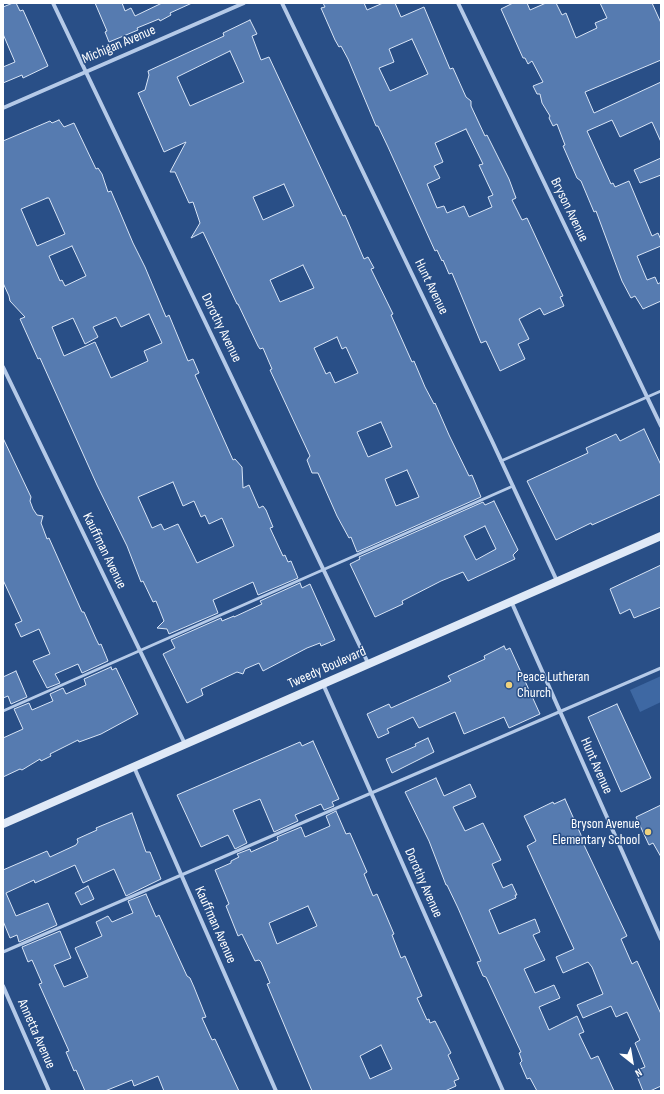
<!DOCTYPE html>
<style>
body{margin:0}
#map{position:relative;width:664px;height:1094px;overflow:hidden;background:#294f87;font-family:"Sofia Sans Condensed",sans-serif}
canvas{display:block}
.frame{position:absolute;inset:0;border:4px solid #fff;pointer-events:none}
.north{position:absolute;left:612px;top:1042px;width:40px;height:40px;-webkit-text-stroke:3px #294f87;paint-order:stroke;rotate:149deg;font-size:11px;font-weight:700;line-height:16px;text-align:center;color:#fff}
.north::after{content:'';display:block;margin:auto;width:14px;height:18px;background:#fff;clip-path:polygon(50% 0,100% 100%,50% 72%,0 100%)}
</style>
<div id="map">
<canvas width="664" height="1094"></canvas>
<div class="frame"></div>
<div class="north">N</div>
</div>
<script>
const ctx = document.querySelector('canvas').getContext('2d');
ctx.lineJoin = 'round';
function fillPath(path, color) { ctx.fillStyle = color; ctx.fill(path, 'evenodd'); }
const poly = rows => new Path2D(rows.map(r => 'M' + r).join(''));
function strokePath(path, color, width, dash) { ctx.strokeStyle = color; ctx.lineWidth = width; ctx.lineCap = dash ? 'butt' : 'round'; ctx.setLineDash(dash || []); ctx.stroke(path); }
function write(font, color, halo, rows, align = 'center') {
  ctx.font = font + ' "Sofia Sans Condensed",sans-serif'; ctx.lineWidth = 3; ctx.setLineDash([]); ctx.textBaseline = 'middle'; ctx.strokeStyle = halo; ctx.fillStyle = color; for (const [text, x, y, turn = 0] of rows) {
    ctx.save(); ctx.translate(x, y); ctx.rotate((+turn || 0) * Math.PI / 180); ctx.textAlign = isNaN(turn) ? turn : align; if (halo) ctx.strokeText(text, 0, 0); ctx.fillText(text, 0, 0); ctx.restore();
  }
}
const green = poly([
 [661,676,661,702,640,712,630,690]
]);
const building = poly([
 [13,3,16,3,20,11,23,10,48,66,23,78,22,75,3,83,3,67,15,62,3,34,3,7,13,3],
 [95,3,122,3,125,11,131,8,135,16,162,3,192,3,170,13,171,15,160,21,159,19,137,28,138,30,109,42,105,32,107,31,95,3],
 [323,3,364,3,367,10,383,3,395,3,401,17,424,7,450,69,453,68,466,97,471,101,471,106,485,136,487,135,509,179,516,198,512,200,522,220,527,218,563,296,560,297,564,306,544,315,540,308,519,319,529,339,518,344,525,359,500,371,486,341,481,343,452,273,449,274,443,260,442,261,437,250,435,251,388,147,378,126,376,126,348,59,341,46,339,47,335,40,321,8,325,7,323,3],
 [412,39,428,74,390,91,379,68,394,62,389,49,412,39],
 [466,129,483,164,479,165,493,195,488,197,492,207,469,217,464,206,447,213,444,206,437,208,427,184,440,178,434,166,443,162,435,143,466,129],
 [513,3,527,3,530,10,546,3,556,3,562,15,566,13,576,38,597,28,595,23,607,18,600,3,652,3,661,23,661,60,585,92,594,113,661,82,661,142,652,122,620,137,612,120,587,131,611,184,613,183,615,187,629,181,652,236,658,233,661,240,661,246,637,256,647,280,655,277,658,284,661,282,661,301,643,309,635,296,631,298,622,281,596,211,594,212,581,181,577,178,563,146,565,145,557,124,553,126,549,118,550,116,542,103,540,94,537,94,533,86,543,82,532,61,528,64,525,58,523,58,501,9,513,3],
 [250,20,257,34,252,36,261,60,269,57,343,216,345,215,364,259,368,257,374,268,371,269,393,314,391,315,412,362,414,361,425,387,434,404,435,403,449,435,469,476,472,475,481,497,357,552,351,537,349,538,337,516,318,473,312,473,307,460,310,456,270,370,272,369,263,348,260,349,258,346,238,304,237,304,203,232,191,238,200,223,193,202,189,203,175,172,170,172,186,142,164,152,138,93,145,90,149,75,148,71,224,36,223,33,250,20],
 [230,51,244,82,190,106,177,77,230,51],
 [284,184,294,206,263,220,253,197,284,184],
 [303,265,314,288,280,302,270,280,303,265],
 [337,337,342,349,346,347,358,373,335,383,330,372,326,374,314,348,337,337],
 [381,422,392,447,368,457,357,432,381,422],
 [407,470,419,497,396,506,385,479,407,470],
 [59,120,64,127,74,123,96,169,98,168,102,174,108,192,111,191,133,243,145,267,166,317,169,315,188,361,193,359,199,373,195,375,233,460,235,459,242,467,243,488,249,485,259,508,263,506,266,510,273,527,270,528,283,556,285,555,288,562,291,561,298,578,258,595,253,582,213,600,218,613,169,634,167,629,157,628,164,621,156,601,153,602,143,581,141,582,127,546,97,485,40,358,38,359,20,319,25,317,10,301,9,296,3,283,3,141,50,121,52,123,59,120],
 [47,198,49,198,65,234,37,246,21,209,47,198],
 [72,246,86,276,65,286,62,280,60,281,49,256,72,246],
 [149,314,162,343,144,351,148,361,111,378,95,342,64,356,52,327,73,318,85,344,98,337,93,327,116,317,121,327,149,314],
 [173,482,183,506,194,501,201,517,205,515,209,524,222,518,234,546,197,563,178,524,164,530,161,524,152,528,138,497,173,482],
 [661,158,661,175,640,183,634,170,661,158],
 [644,429,661,465,661,494,592,525,591,523,556,540,527,481,588,453,586,448,616,434,620,441,644,429],
 [3,438,31,497,30,501,33,509,37,515,43,516,41,523,47,539,49,538,82,612,84,612,96,639,99,645,101,644,108,661,82,673,78,664,55,674,60,683,47,688,33,661,50,654,39,629,21,637,15,624,22,621,3,580,3,438],
 [494,501,518,550,513,555,515,559,468,581,463,572,441,581,402,601,403,604,375,617,350,564,360,559,359,557,483,502,485,505,494,501],
 [485,526,496,549,476,560,464,536,485,526],
 [661,565,661,607,634,618,630,609,620,614,610,589,661,565],
 [300,583,302,588,310,584,335,640,321,646,320,643,307,648,263,671,259,663,245,669,243,674,237,672,201,689,203,695,187,703,163,654,175,648,171,640,221,618,222,621,234,616,234,617,262,604,260,601,300,583],
 [504,646,506,650,510,648,540,714,509,728,504,717,464,734,455,712,419,728,413,717,387,729,389,733,378,738,367,714,389,704,391,708,451,681,448,676,485,659,484,656,504,646],
 [111,667,112,670,116,668,138,714,101,734,79,742,78,740,50,754,51,756,41,761,40,759,22,770,20,769,3,777,3,738,23,729,14,709,29,703,32,710,53,701,50,694,63,688,66,694,86,685,84,679,111,667],
 [16,671,27,697,11,704,8,696,3,698,3,677,16,671],
 [617,704,651,778,621,792,588,717,617,704],
 [428,738,434,752,392,773,386,759,416,746,415,744,428,738],
 [313,741,339,799,332,802,334,806,324,810,321,804,295,815,298,821,274,832,260,799,233,810,247,843,235,849,228,835,201,847,177,795,300,742,302,746,313,741],
 [436,778,444,796,470,784,476,797,453,807,465,831,483,823,501,860,492,864,503,888,512,884,517,895,515,895,516,898,489,910,499,934,535,919,540,932,533,935,545,960,524,969,535,993,554,985,560,998,539,1007,549,1030,577,1016,584,1032,579,1034,591,1059,598,1056,614,1091,537,1091,530,1078,527,1079,520,1063,522,1061,519,1053,521,1052,486,977,483,976,477,962,481,961,458,908,447,885,446,885,429,841,405,792,436,778],
 [565,799,585,844,584,845,627,936,621,939,632,964,637,961,661,1014,661,1086,650,1091,643,1091,635,1071,645,1067,635,1043,640,1040,627,1012,616,1017,611,1006,583,1018,577,1005,603,994,592,967,588,962,563,973,556,957,574,949,527,846,536,841,524,816,553,802,554,804,565,799],
 [661,805,661,857,653,843,649,845,636,817,661,805],
 [336,811,346,834,350,833,367,872,364,874,373,896,377,894,394,934,392,935,401,958,405,956,422,996,417,998,427,1020,429,1019,430,1023,435,1021,451,1053,448,1055,459,1079,454,1081,456,1086,445,1091,312,1091,267,984,270,983,261,962,259,960,255,961,242,934,238,936,226,906,229,904,215,870,231,863,231,861,239,857,237,854,250,849,251,852,278,840,277,837,301,827,305,837,330,826,326,816,336,811],
 [308,906,317,926,277,944,269,923,308,906],
 [381,1045,392,1069,370,1079,360,1056,381,1045],
 [132,813,146,852,150,852,161,879,126,896,114,869,83,883,75,865,35,883,34,880,6,893,16,916,48,903,57,925,19,942,17,935,10,938,3,921,3,870,47,851,50,857,76,845,78,842,77,839,97,830,96,828,132,813],
 [88,886,94,899,81,905,75,893,88,886],
 [146,894,156,917,159,915,187,976,190,978,194,987,206,1017,202,1018,212,1040,215,1039,239,1091,164,1091,158,1076,134,1086,132,1080,105,1091,85,1091,76,1070,74,1071,66,1052,69,1051,39,984,42,983,32,960,28,962,22,947,60,931,71,958,54,965,64,987,88,977,75,948,102,936,96,922,108,916,112,922,133,913,128,901,146,894]
]);
const lane = poly([
 [501,461,661,391],
 [3,711,513,486],
 [3,952,661,668]
]);
const street = poly([
 [53,3,368,663],
 [282,3,492,441,557,581],
 [458,3,661,426],
 [3,108,244,3],
 [3,367,185,744],
 [511,601,661,939],
 [323,684,503,1091],
 [134,767,276,1091],
 [3,986,49,1091]
]);
const secondary = poly([
 [3,824,661,536]
]);
const markers = [
 [509,685,4,"#efd27d"],
 [648,832,4,"#efd27d"]
];
const streetNames = [
 ["Michigan Avenue",119,45,-23],
 ["Bryson Avenue",569,210,64],
 ["Hunt Avenue",431,287,64],
 ["Dorothy Avenue",221,328,64],
 ["Kauffman Avenue",104,551,64],
 ["Tweedy Boulevard",327,668,-24],
 ["Hunt Avenue",596,766,66],
 ["Dorothy Avenue",423,883,66],
 ["Kauffman Avenue",215,925,66],
 ["Annetta Avenue",36,1034,66]
];
const poiNames = [
 ["Peace Lutheran",517,677],
 ["Church",517,693],
 ["Bryson Avenue",640,824,"right"],
 ["Elementary School",640,840,"right"]
];
fillPath(green, '#3e68a3');
fillPath(building, '#567bb0');
strokePath(building, '#d9e5f6', 1);
strokePath(lane, '#b5cae8', 3);
strokePath(street, '#b5cae8', 4);
strokePath(secondary, '#dfe9f7', 8);
for (const [x, y, r, color] of markers) { const dot = new Path2D(); dot.arc(x, y, r, 0, 2 * Math.PI); ctx.fillStyle = color; ctx.fill(dot); strokePath(dot, '#294f87', 1.5); }
write('14px', '#fff', '#294f87', streetNames);
write('14px', '#fff', '#294f87', poiNames, 'left');
</script>
